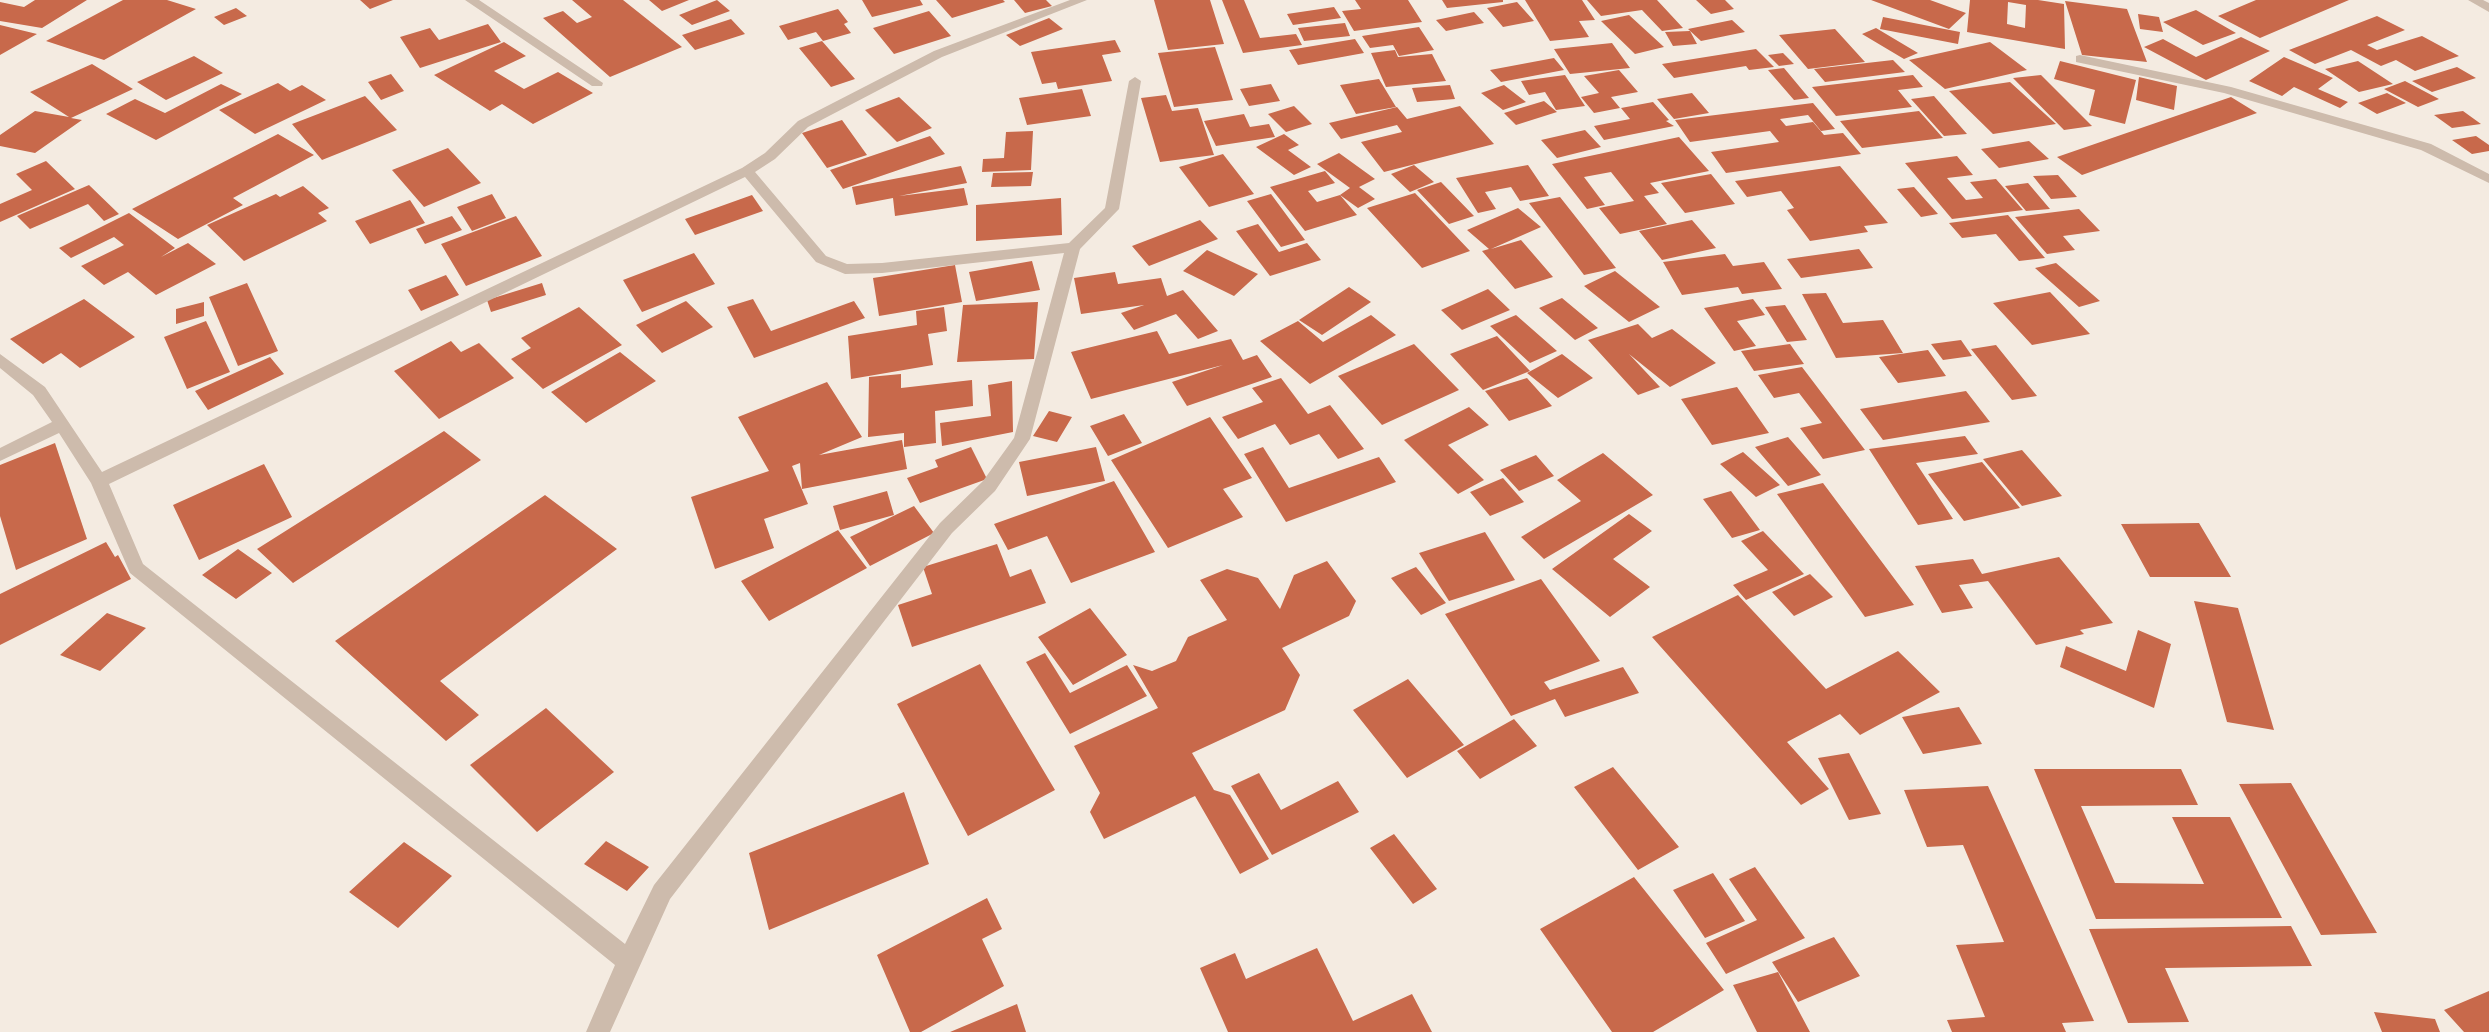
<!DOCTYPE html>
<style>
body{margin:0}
canvas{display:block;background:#f4ebe1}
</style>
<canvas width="2489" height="1032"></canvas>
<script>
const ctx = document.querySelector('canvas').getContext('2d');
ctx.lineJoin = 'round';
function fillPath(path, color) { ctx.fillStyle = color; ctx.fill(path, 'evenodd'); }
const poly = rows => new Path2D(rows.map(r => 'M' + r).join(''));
const building = poly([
 [35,0,87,0,42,28,0,21,0,2,24,7],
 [123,0,167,0,196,9,104,60,46,41],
 [360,0,393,0,370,9],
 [572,0,623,0,682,47,610,77,543,18,563,11,577,23,592,17],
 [649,0,689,0,662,11],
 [717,0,730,11,692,25,679,15],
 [862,0,920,0,923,5,872,17],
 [936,0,1003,0,1005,2,952,18],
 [1014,0,1046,0,1052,6,1025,13],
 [1154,0,1210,0,1224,44,1168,50],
 [1222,0,1244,0,1260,38,1296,34,1302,45,1243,53],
 [1355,0,1408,0,1422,22,1354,31,1342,11,1361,9],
 [1442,0,1503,0,1503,2,1447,8],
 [1525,0,1582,0,1595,20,1579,21,1589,37,1550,41],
 [1587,0,1657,0,1683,28,1662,31,1642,10,1601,16],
 [1696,0,1725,0,1734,9,1711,14],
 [1871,0,1930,0,1966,13,1949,29],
 [1970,0,2038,0,2064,4,2065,49,1967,32],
 [2008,2,2026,5,2025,28,2007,24],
 [2256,0,2349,0,2260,38,2218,16],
 [2065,1,2127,9,2147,62,2082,55],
 [1517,2,1534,21,1503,27,1487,8],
 [1334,7,1341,18,1293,25,1287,14],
 [236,8,247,16,224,25,214,17],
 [838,9,848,22,844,24,851,33,823,41,816,32,788,40,779,26],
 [2196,10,2236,33,2203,45,2163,22],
 [929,11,951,36,894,54,873,28],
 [1474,12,1484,23,1446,31,1436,20],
 [2138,14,2159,17,2163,32,2140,29],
 [1629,15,1664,47,1635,54,1601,21],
 [2377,16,2405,30,2367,45,2377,50,2422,36,2459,56,2415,71,2396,60,2381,66,2351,50,2315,64,2289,50],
 [1883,17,1960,32,1958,44,1880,29],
 [1049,18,1063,29,1020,46,1006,35],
 [731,19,745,34,695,50,682,35],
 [1732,20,1745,32,1701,41,1688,29],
 [1345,23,1350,36,1304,41,1298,28],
 [488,24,501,42,420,68,400,37,430,28,439,40],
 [0,25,37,34,0,55],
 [1419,27,1434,50,1399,56,1393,45,1370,48,1362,36],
 [1876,28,1918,53,1904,59,1862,34],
 [1835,29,1865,62,1808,69,1779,35],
 [1690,31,1697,44,1673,46,1665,32],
 [2241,37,2270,51,2206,80,2144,47,2163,39,2196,57],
 [1355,39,1364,53,1298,65,1289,50],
 [1115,40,1121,52,1102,55,1112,81,1058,89,1056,82,1042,84,1031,52],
 [822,41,855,79,831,87,799,48],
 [504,42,526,56,494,71,524,89,558,72,593,93,533,124,502,104,490,111,434,75],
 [1990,42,2027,70,1945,89,1909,60],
 [1612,43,1630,68,1570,74,1554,49],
 [1215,47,1233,100,1174,107,1158,53],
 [1756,49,1774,67,1749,70,1746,66,1674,78,1662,64],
 [1395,50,1398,57,1432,54,1446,81,1386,87,1371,53],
 [1783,53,1794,64,1779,66,1768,55],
 [194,56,223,73,166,100,137,82],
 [2284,57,2333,78,2318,89,2348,102,2340,108,2294,87,2282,96,2249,81],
 [1554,58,1564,70,1501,82,1490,70],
 [1893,60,1905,72,1825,82,1814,69],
 [2060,61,2136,80,2125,124,2089,115,2095,90,2054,79],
 [2358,61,2393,84,2359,92,2325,69],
 [92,64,133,89,71,118,82,120,35,153,0,146,0,135,35,111,69,117,30,92],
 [2457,67,2476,78,2432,92,2412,81],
 [1784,68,1809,98,1794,100,1768,70],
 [1619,70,1638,92,1611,97,1620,108,1594,113,1581,97,1599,93,1584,76],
 [391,74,404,91,381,100,368,82],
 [1565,75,1585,106,1556,110,1545,92,1529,95,1521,81],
 [1913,75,1923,87,1898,90,1912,107,1836,116,1812,87],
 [2041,75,2092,126,2064,130,2013,78],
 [2139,77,2177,86,2174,110,2136,100],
 [1379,79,1396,107,1356,114,1340,85],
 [2405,81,2439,99,2418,107,2384,89],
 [2010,82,2056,124,1993,134,1949,91],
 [278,83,290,91,302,85,326,100,255,134,219,110],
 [221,84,242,94,156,140,106,114,135,99,165,113],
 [1271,84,1280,101,1249,106,1240,89],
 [1450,85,1455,99,1417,102,1412,88],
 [1504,85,1526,102,1503,110,1481,93],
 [1082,89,1091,116,1027,125,1019,98],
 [1692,93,1709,113,1674,119,1657,99],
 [2387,93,2406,103,2377,114,2358,103],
 [1166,95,1172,111,1198,108,1214,155,1160,162,1141,98],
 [365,96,397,130,322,160,292,124],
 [1934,96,1967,134,1944,136,1911,99],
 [899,97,932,128,897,142,865,110],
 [2231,97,2257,113,2082,175,2057,157],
 [1544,101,1557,112,1516,125,1504,113],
 [1653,102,1669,120,1666,121,1674,126,1604,140,1594,126,1630,119,1621,108],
 [1813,103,1835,129,1821,131,1808,115,1780,119,1786,126,1813,122,1824,135,1843,133,1861,154,1726,173,1711,152,1779,142,1770,131,1690,142,1675,120],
 [1294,106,1312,124,1286,132,1268,114],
 [1460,106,1494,144,1384,172,1361,142,1402,132,1397,125,1341,139,1329,123,1397,107,1407,119],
 [1919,111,1943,138,1862,148,1840,121],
 [2463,111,2481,124,2452,128,2434,115],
 [1244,114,1250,127,1269,124,1275,137,1216,146,1204,121],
 [842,120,867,155,827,168,802,133],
 [1585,130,1601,147,1557,158,1541,140],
 [1033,131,1031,170,982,172,983,159,1004,158,1006,132],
 [278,134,314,155,233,198,243,205,178,239,132,209],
 [1284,134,1299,145,1288,150,1311,167,1294,175,1256,147],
 [930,136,945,154,843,189,830,170],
 [2476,136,2489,145,2489,151,2472,154,2452,140],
 [1679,137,1709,171,1650,183,1659,193,1644,196,1667,224,1620,234,1599,208,1634,201,1611,172,1584,177,1605,205,1587,209,1552,164],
 [2029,141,2049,159,1999,168,1981,149],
 [448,148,481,183,424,207,392,170],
 [1339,153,1375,179,1359,187,1375,199,1358,208,1340,195,1350,188,1317,164],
 [1223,154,1254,194,1209,207,1179,167],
 [1957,156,1973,175,1947,178,1966,200,1983,198,1970,182,1996,179,2023,210,1952,219,1905,163],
 [46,161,75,189,0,222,0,204,32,190,16,174],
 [1414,165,1434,182,1410,192,1391,174],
 [1528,165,1549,196,1520,201,1511,187,1485,192,1496,209,1478,213,1456,178],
 [961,166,967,183,899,196,964,188,968,205,895,216,893,198,856,205,852,187],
 [1840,166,1888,223,1864,226,1868,232,1810,241,1787,210,1794,208,1781,191,1747,197,1735,181],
 [1325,171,1335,183,1308,191,1317,202,1340,195,1357,215,1305,231,1270,187],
 [1033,172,1031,186,991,187,993,173],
 [1711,174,1735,204,1685,213,1661,183],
 [2058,175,2077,197,2051,199,2033,176],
 [1441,182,1474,216,1449,224,1417,190],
 [2028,183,2050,209,2026,211,2005,186],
 [89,185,119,214,104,221,88,204,30,229,17,216],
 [303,186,329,208,318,213,327,221,244,261,207,225,276,194,280,197],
 [1914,187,1938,214,1921,217,1897,189],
 [1415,193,1470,251,1422,268,1367,208],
 [492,194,506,218,472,231,457,207],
 [1271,194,1305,240,1281,247,1247,201],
 [752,195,763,211,695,235,685,219],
 [1560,197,1616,268,1584,275,1529,203],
 [1061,198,1062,235,976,241,976,205],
 [410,200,425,223,370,244,355,221],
 [1518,208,1541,227,1491,249,1521,240,1553,277,1515,289,1482,251,1489,249,1467,230],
 [2079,209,2100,231,2063,236,2075,250,2047,254,2015,217],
 [129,213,175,248,161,257,188,243,216,264,156,295,128,272,104,285,81,266,124,245,114,237,71,258,59,248],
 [2008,215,2045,258,2019,261,1996,234,1962,238,1949,223],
 [452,216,462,230,425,244,416,229],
 [516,216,542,256,466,286,441,244],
 [1200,220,1218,239,1149,266,1132,246],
 [1692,220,1716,248,1662,260,1639,231],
 [1258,224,1279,252,1307,243,1321,260,1270,276,1236,231],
 [1859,249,1873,268,1801,278,1787,259],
 [1207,250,1258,274,1234,296,1183,271],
 [694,253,715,284,642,312,623,280],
 [1725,254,1733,266,1764,262,1782,289,1742,294,1738,287,1682,295,1663,262],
 [1032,261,1040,290,976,301,969,272],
 [2056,263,2100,301,2079,307,2035,268],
 [955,265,962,302,879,316,873,278],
 [1615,271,1660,307,1629,322,1584,286],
 [1115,272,1118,284,1161,278,1167,296,1183,290,1218,331,1198,339,1176,314,1134,330,1121,313,1144,305,1081,314,1074,278],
 [446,275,459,295,421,311,408,290],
 [247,283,278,351,238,366,209,297],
 [542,283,546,295,491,312,487,300],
 [1349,287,1371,302,1322,335,1299,320],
 [1488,289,1510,310,1462,330,1441,310],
 [2050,292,2090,334,2032,345,1993,303],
 [1826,293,1843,323,1883,320,1903,353,1836,358,1802,294],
 [1562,298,1598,328,1575,340,1539,308],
 [84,299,135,337,80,368,61,353,43,364,10,339],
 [753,299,771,331,854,301,865,318,754,358,727,307],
 [1753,299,1765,315,1737,321,1756,346,1734,351,1704,308],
 [686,301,713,327,662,353,636,325],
 [204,302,204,316,176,324,176,309],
 [1038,302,1034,359,957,362,963,305],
 [1785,305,1807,340,1787,342,1765,307],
 [579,307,622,345,543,389,511,359,531,348,521,338],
 [944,307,947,331,928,334,933,365,851,379,848,336,917,325,916,311],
 [1371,315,1396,335,1310,384,1260,341,1298,321,1323,342],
 [1516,315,1557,351,1530,363,1490,326],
 [206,321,230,372,187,389,164,337],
 [1638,324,1652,338,1672,329,1716,363,1670,387,1629,354,1660,387,1638,395,1588,340],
 [1157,331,1169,354,1231,339,1243,360,1257,355,1272,377,1187,406,1172,382,1223,365,1091,399,1071,352],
 [1497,336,1530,371,1483,390,1450,354],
 [1961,340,1972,356,1943,360,1931,344],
 [451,341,461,352,479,343,514,378,439,419,394,371],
 [1414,344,1459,390,1382,425,1338,376],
 [1790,344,1804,364,1754,371,1741,351],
 [1996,345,2037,396,2012,400,1971,349],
 [1928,350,1946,376,1898,383,1879,357],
 [620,352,656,381,586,423,551,392],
 [1562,354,1593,378,1558,398,1527,373],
 [270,357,284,374,208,410,195,391],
 [1802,367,1865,450,1823,459,1800,428,1822,423,1799,393,1774,398,1758,375],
 [901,374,901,388,972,380,973,406,935,411,936,443,904,447,904,433,868,437,869,377],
 [1281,378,1308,414,1330,405,1364,449,1338,459,1319,434,1290,445,1275,424,1238,439,1222,417,1263,402,1252,388],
 [1527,378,1552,406,1509,421,1485,391],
 [1012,381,1013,432,942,446,940,423,991,416,988,385],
 [827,382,862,437,819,455,902,440,907,469,802,489,800,463,792,466,808,504,764,519,774,548,715,569,691,497,769,471,738,417],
 [1737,387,1769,433,1712,445,1681,399],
 [1966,391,1990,422,1883,440,1860,409],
 [1469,407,1489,425,1448,445,1484,480,1458,494,1404,440],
 [1049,411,1072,417,1057,442,1033,436],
 [1124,414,1142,443,1108,456,1090,426],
 [1210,417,1252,478,1223,489,1243,517,1168,548,1111,460],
 [444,431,481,460,293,583,257,549],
 [1965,436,1978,454,1916,463,1953,519,1918,525,1869,449],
 [1788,437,1821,475,1788,486,1755,447],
 [55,443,87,539,16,570,0,516,0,465],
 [971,447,987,479,920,503,907,478,938,467,935,460],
 [1096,447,1105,481,1027,496,1019,462],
 [1263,447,1289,488,1379,457,1396,482,1286,522,1244,454],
 [2022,450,2062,496,2022,506,1983,459],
 [1743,452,1780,485,1756,497,1720,464],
 [1603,453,1653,495,1544,559,1521,537,1581,501,1557,480],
 [1536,455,1554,476,1519,491,1500,470],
 [1982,462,2020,508,1964,521,1928,474],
 [264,464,292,517,199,560,173,505],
 [1503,478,1524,502,1490,516,1470,492],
 [1114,481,1155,552,1071,583,1047,536,1008,550,994,524],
 [1823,483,1914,605,1865,617,1777,494],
 [887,491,894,515,840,530,833,506],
 [1731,491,1760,530,1732,538,1703,499],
 [545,495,617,549,440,681,479,715,446,741,335,641],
 [914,506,934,533,870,566,850,537],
 [1629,514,1652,531,1613,559,1650,587,1610,617,1552,569],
 [2199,523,2231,577,2150,577,2121,524],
 [838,530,867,568,769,621,741,581],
 [1763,531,1804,574,1746,600,1733,585,1768,570,1741,541],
 [1485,532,1515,580,1449,601,1419,553],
 [106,542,115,557,118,555,131,579,0,645,0,594],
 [997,544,1010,577,1031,569,1046,603,912,647,898,605,932,594,923,567],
 [238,549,272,573,236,599,202,575],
 [2059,557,2113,623,2080,630,2084,634,2036,645,1988,581,1959,585,1973,608,1942,613,1915,566,1973,559,1982,574],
 [1327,561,1356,601,1349,616,1282,648,1300,675,1285,710,1192,753,1214,790,1230,795,1269,859,1240,874,1195,796,1104,839,1090,812,1100,793,1074,746,1158,708,1133,665,1152,671,1176,661,1188,637,1227,620,1200,580,1227,569,1258,578,1280,609,1294,575],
 [1416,567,1446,603,1421,615,1391,578],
 [1810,574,1833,597,1794,616,1772,592],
 [1541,579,1600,661,1544,682,1550,690,1623,667,1639,693,1565,717,1555,699,1511,716,1445,614],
 [1738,595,1826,689,1898,651,1940,692,1860,735,1840,714,1787,742,1829,789,1801,805,1652,637],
 [2194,601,2238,608,2274,730,2227,722],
 [1090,608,1127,655,1073,685,1038,637],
 [107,613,146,628,100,671,60,655],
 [2138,630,2171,644,2154,708,2060,667,2066,646,2126,671],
 [1045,653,1070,693,1127,665,1147,696,1070,734,1026,662],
 [980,664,1055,790,968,836,897,704],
 [1408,679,1464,745,1407,778,1353,710],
 [1959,707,1982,744,1923,754,1902,717],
 [546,708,614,772,537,832,470,765],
 [1514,719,1537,746,1480,779,1457,751],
 [1849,753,1881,814,1849,820,1818,758],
 [1613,767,1679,847,1638,870,1574,787],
 [2034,769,2181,769,2198,805,2081,806,2115,883,2204,884,2172,817,2230,817,2282,918,2096,919],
 [1259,773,1281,810,1338,781,1359,812,1272,855,1231,786],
 [2291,783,2377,933,2321,935,2239,784],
 [1988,786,2094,1021,2062,1023,2066,1032,1952,1032,1947,1020,1985,1017,1956,945,2004,942,1963,845,1927,847,1904,790],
 [904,792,929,864,769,930,749,853],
 [1394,834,1437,889,1413,904,1370,848],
 [606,841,649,867,627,891,584,864],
 [404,842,452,876,398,928,349,892],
 [1755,867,1805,938,1726,974,1706,943,1757,920,1729,879],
 [1713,873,1745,921,1705,938,1673,890],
 [1634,877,1724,990,1653,1032,1612,1032,1540,929],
 [987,898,1002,929,982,939,1004,986,921,1032,910,1032,877,955],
 [2291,926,2312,966,2165,968,2189,1022,2128,1023,2089,929],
 [1834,937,1860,976,1798,1002,1772,962],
 [1317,948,1353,1021,1412,994,1432,1032,1228,1032,1200,968,1235,953,1246,979],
 [1778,972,1810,1032,1757,1032,1733,985],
 [2489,991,2489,1032,2464,1032,2444,1010],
 [1017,1004,1026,1032,950,1032],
 [2374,1012,2435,1019,2440,1032,2382,1032]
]);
const street = poly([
 [465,0,479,0,603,83,602,86,592,86,465,0],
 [1070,0,1087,0,942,57,808,127,775,159,755,172,826,256,847,264,882,263,1069,243,1105,208,1129,81,1135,77,1141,81,1119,209,1080,249,1030,439,995,491,952,533,670,899,610,1032,586,1032,615,965,130,573,91,483,59,433,0,461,0,448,52,422,33,395,0,368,0,354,45,387,102,472,742,168,765,153,798,121,934,51,1070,0],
 [745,177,816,262,845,274,882,273,1064,253,1014,438,983,481,940,523,654,885,625,944,143,564,109,484,745,177],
 [2468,0,2483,0,2489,3,2489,12,2468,0],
 [2080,55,2231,87,2431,144,2489,174,2489,183,2421,150,2224,93,2076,62,2076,56,2080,55]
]);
fillPath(building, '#c8694b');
fillPath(street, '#cdbbac');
</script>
